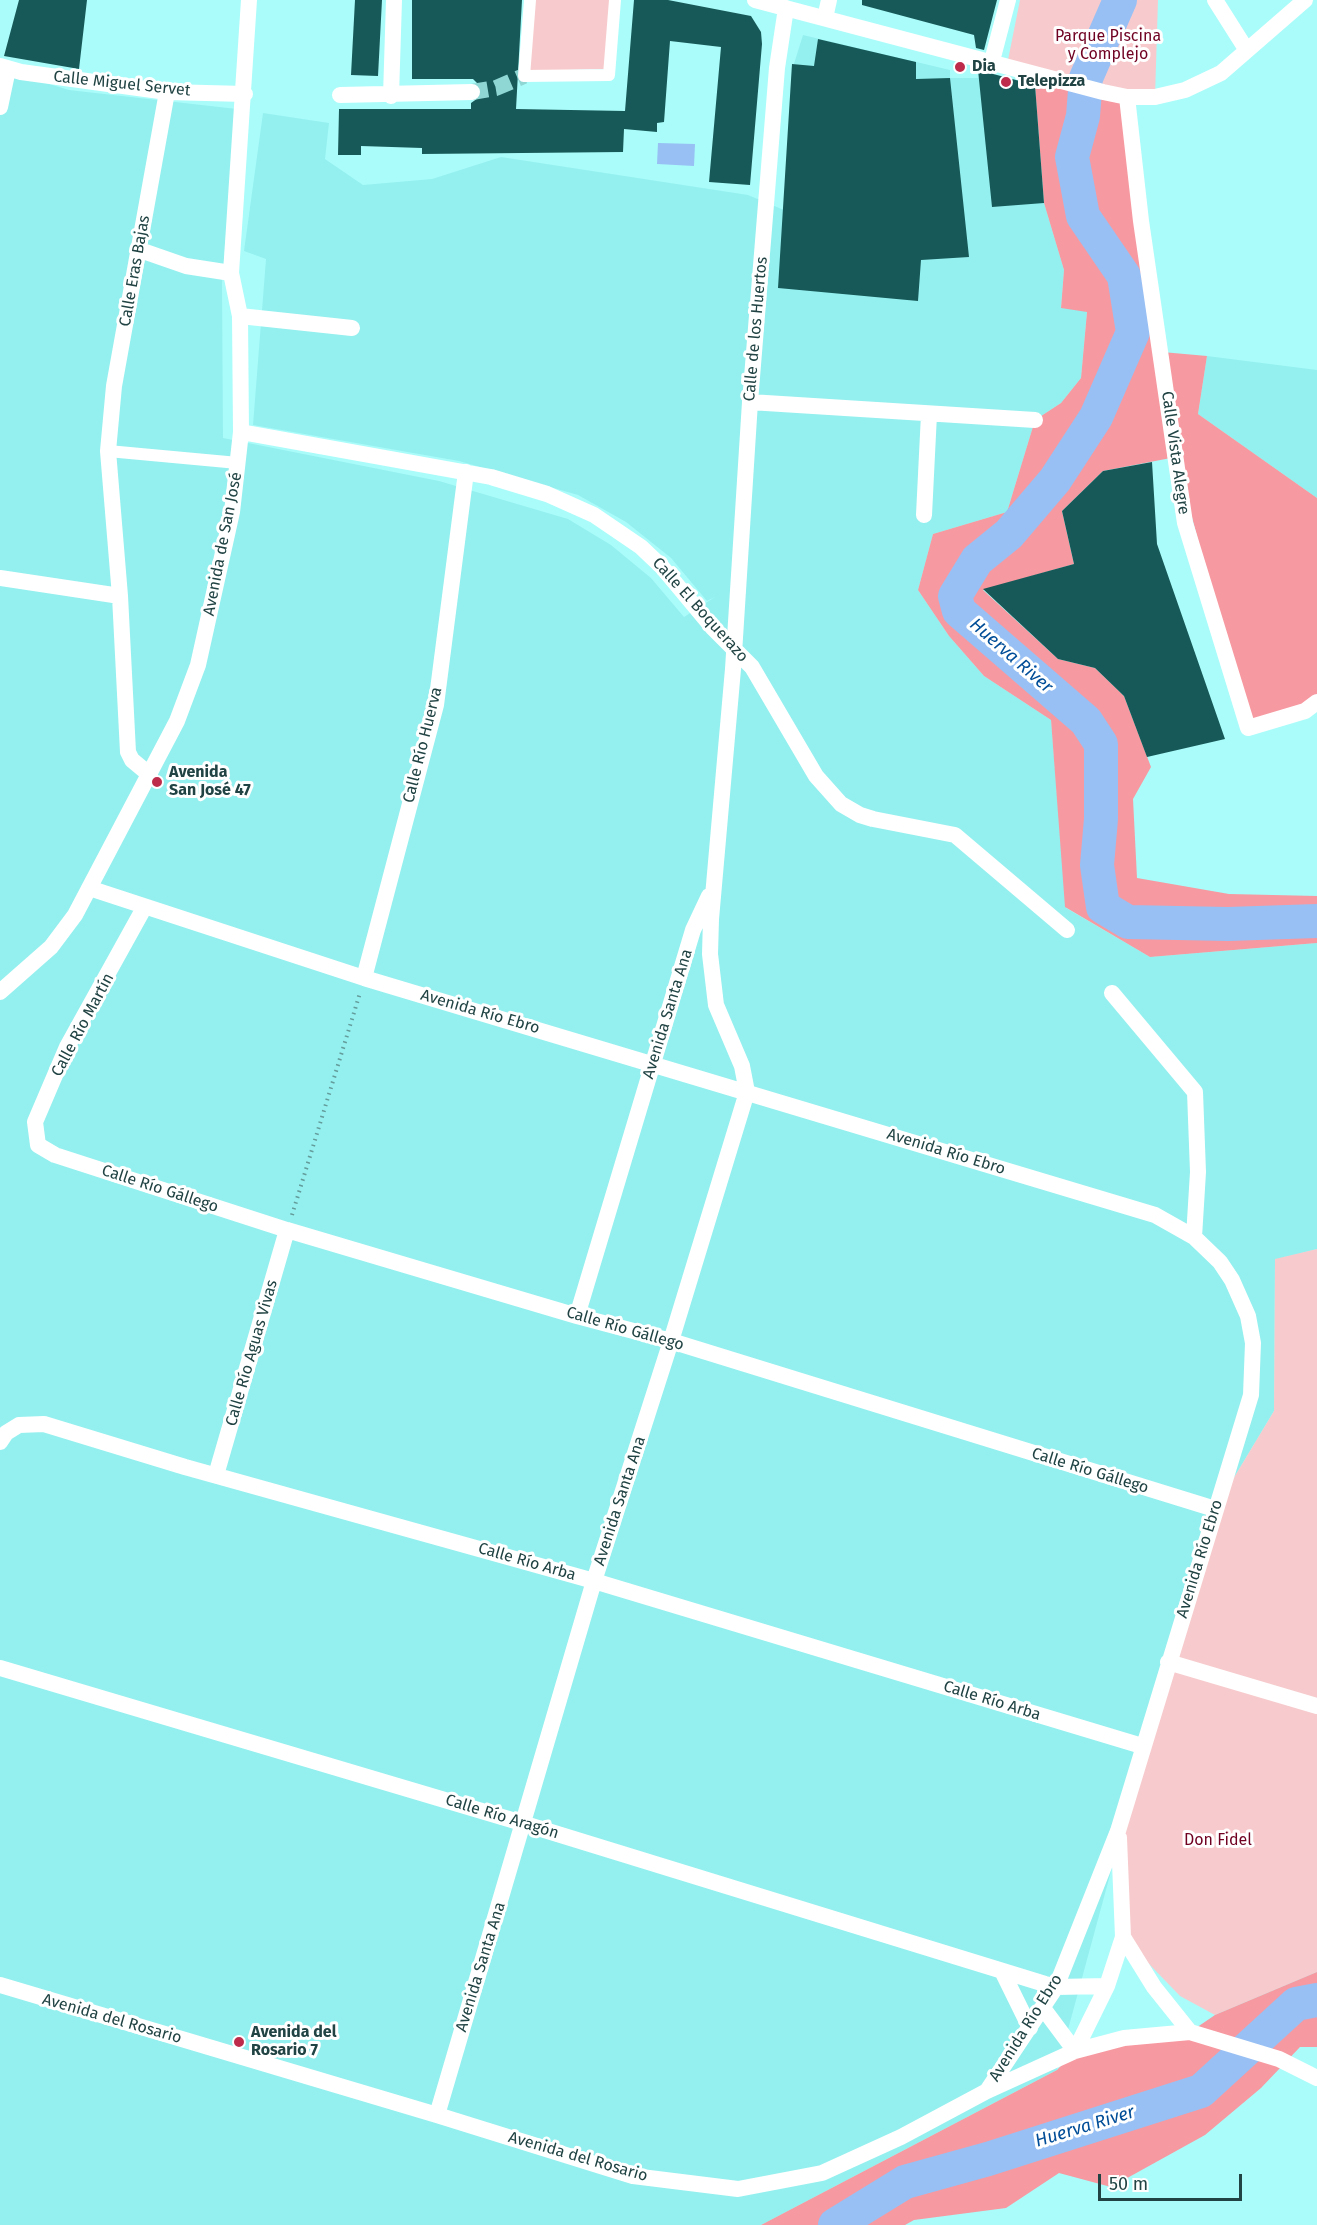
<!DOCTYPE html>
<meta charset="utf-8">
<style>
body{margin:0}
#map{position:relative;width:1317px;height:2225px;overflow:hidden;background:#aafcfa;font-family:"Fira Sans",sans-serif}
canvas{display:block}
.scale{position:absolute;left:1098px;top:2174px;width:144px;height:27px;box-sizing:border-box;border:3px solid #214343;border-top:0;padding-left:8px;font-size:18px;line-height:21px;white-space:nowrap;color:#214343;-webkit-text-stroke:4px #fff;paint-order:stroke}
</style>
<div id="map">
<canvas width="1317" height="2225"></canvas>
<div class="scale">50 m</div>
</div>
<script>
const ctx = document.querySelector('canvas').getContext('2d');
ctx.lineJoin = 'round';
function fillPath(path, color) { ctx.fillStyle = color; ctx.fill(path, 'evenodd'); }
const poly = rows => new Path2D(rows.map(r => 'M' + r).join(''));
function strokePath(path, color, width, dash) { ctx.strokeStyle = color; ctx.lineWidth = width; ctx.lineCap = dash ? 'butt' : 'round'; ctx.setLineDash(dash || []); ctx.stroke(path); }
function write(font, color, halo, rows, align = 'center') {
  ctx.font = font + ' "Fira Sans",sans-serif'; ctx.lineWidth = 6; ctx.setLineDash([]); ctx.textBaseline = 'middle'; ctx.strokeStyle = halo; ctx.fillStyle = color; for (const [text, x, y, turn = 0] of rows) {
    ctx.save(); ctx.translate(x, y); ctx.rotate((+turn || 0) * Math.PI / 180); ctx.textAlign = isNaN(turn) ? turn : align; if (halo) ctx.strokeText(text, 0, 0); ctx.fillText(text, 0, 0); ctx.restore();
  }
}
const built = poly([
 [803,35,950,70,950,78,979,78,1044,203,1064,270,1061,307,1087,311,1081,378,1061,403,1035,420,1007,512,933,534,918,590,949,636,984,676,1051,720,1066,908,1150,957,1317,943,1317,1249,1275,1260,1274,1411,1215,1509,1168,1662,1057,2070,761,2225,0,2225,0,69,69,90,237,109,222,283,223,438,439,481,568,519,611,545,651,578,684,617,715,597,707,601,671,558,626,522,578,495,459,461,253,425,266,259,244,251,263,113,329,123,325,159,363,185,432,179,501,157,748,195,784,210,792,70],
 [1207,356,1317,370,1317,498,1198,414]
]);
const green = poly([
 [535,0,610,0,604,69,529,71],
 [1020,0,1158,0,1155,97,1007,65],
 [1317,1249,1317,1972,1215,2015,1180,1996,1123,1937,1118,1831,1215,1509,1274,1411,1275,1259]
]);
const forest = poly([
 [1034,73,1127,97,1162,352,1207,356,1198,414,1317,498,1317,702,1248,728,1176,457,1103,471,1062,511,1074,564,983,590,1058,659,1095,668,1124,696,1151,767,1133,799,1137,878,1229,894,1317,896,1317,943,1150,957,1065,907,1051,720,984,676,949,636,918,590,933,534,1007,512,1035,420,1061,403,1081,378,1087,312,1061,308,1064,270,1044,203],
 [1317,1972,1317,2047,1300,2047,1261,2088,1205,2135,1111,2187,1059,2173,1006,2208,914,2220,905,2225,761,2225,1057,2070,1075,2051,1190,2032,1215,2015]
]);
const water = poly([
 [658,143,695,144,694,166,657,164]
]);
const river = poly([
 [1120,0,1086,78,1083,116,1072,157,1083,216,1124,276,1133,332,1096,417,1055,480,1009,534,977,560,955,596,959,611,1086,721,1101,744,1101,819,1097,865,1103,907,1128,922,1228,924,1317,921],
 [835,2225,905,2182,988,2159,1201,2091,1296,2004,1317,2000]
]);
const building = poly([
 [19,0,87,0,79,69,4,56],
 [355,0,382,0,378,76,351,75],
 [412,0,522,0,516,109,625,111,634,0,668,0,751,16,761,32,762,44,750,185,709,182,721,47,670,41,664,122,657,123,657,132,624,129,623,152,422,154,422,148,361,146,361,155,338,155,339,109,471,109,471,103,481,96,481,87,473,79,412,79],
 [862,0,997,0,984,50,976,48,974,35,862,5],
 [818,39,916,62,916,79,950,78,969,257,921,260,918,301,778,288,792,64,814,66],
 [978,70,1035,85,1044,203,992,207],
 [1152,462,1157,544,1225,739,1147,757,1124,696,1095,668,1058,659,983,589,1074,564,1062,511,1103,471]
]);
const minorTunnel = poly([
 [472,92,496,88,524,76]
]);
const path = poly([
 [292,1215,360,993]
]);
const pedestrian = poly([
 [530,0,524,76,609,75,615,0],
 [108,451,238,463]
]);
const minor = poly([
 [755,0,1103,92,1127,97,1155,97,1185,90,1221,73,1305,0],
 [1215,0,1246,49],
 [825,18,829,0],
 [992,61,1008,0],
 [0,66,21,72,167,92,245,94],
 [340,95,472,92],
 [391,96,394,0],
 [1127,97,1141,221,1185,523,1248,728,1305,711,1317,702],
 [0,107,8,69],
 [140,250,186,266,231,273],
 [240,316,352,328],
 [750,402,1035,420],
 [241,432,491,477,547,494,594,515,641,547,662,567,712,627,752,667,816,776,841,804,860,815,873,819,955,835,1067,930],
 [924,515,929,414],
 [0,578,120,596],
 [150,775,132,760,128,752,120,596,108,451,114,386,167,92],
 [89,888,364,978,1155,1215,1194,1237,1220,1262,1232,1280,1248,1316,1253,1343,1251,1395,1118,1831,1056,1987,987,2091],
 [144,908,67,1047,35,1122,38,1145,55,1155,287,1230,577,1316,671,1341,1215,1509],
 [364,978,436,705,466,472],
 [0,992,51,947,75,915,177,721,198,665,232,512,241,432,240,316,231,273,249,0],
 [1112,993,1195,1092,1198,1172,1194,1237],
 [577,1316,693,930,709,896],
 [0,1442,6,1433,19,1425,44,1424,185,1467,594,1581,1142,1746],
 [216,1475,287,1230],
 [1168,1662,1317,1706],
 [0,1668,512,1820,1045,1984,1056,1987,1107,1986],
 [1119,1838,1123,1937,1154,1987,1190,2032],
 [1002,1971,1030,2028],
 [0,1985,437,2115,633,2176,738,2189,822,2173,901,2137,987,2091,1075,2051,1124,2038,1190,2032,1279,2059,1317,2078],
 [1043,2008,1075,2051],
 [1075,2051,1107,1986,1123,1937],
 [437,2115,594,1581,671,1341,747,1092,742,1066,716,1005,710,954,711,919,733,669,750,402,777,68,786,8]
]);
const markers = [
 [960,67,6,"#bd2d4b"],
 [1006,82,6,"#bd2d4b"],
 [157,782,6,"#bd2d4b"],
 [239,2042,6,"#bd2d4b"]
];
const parkNames = [
 ["Parque Piscina",1108,37],
 ["y Complejo",1108,55],
 ["Don Fidel",1218,1841]
];
const poiNames = [
 ["Dia",972,67],
 ["Telepizza",1018,82],
 ["Avenida",169,773],
 ["San José 47",169,791],
 ["Avenida del",251,2033],
 ["Rosario 7",251,2051]
];
const streetNames = [
 ["Calle Miguel Servet",122,84,6],
 ["Calle Eras Bajas",135,271,-80],
 ["Calle de los Huertos",756,329,-85],
 ["Calle Vista Alegre",1175,453,82],
 ["Avenida de San José",223,544,-79],
 ["Calle El Boquerazo",700,610,48],
 ["Calle Río Huerva",423,745,-76],
 ["Avenida Río Ebro",480,1012,16],
 ["Avenida Santa Ana",668,1014,-73],
 ["Calle Río Martín",83,1025,-62],
 ["Avenida Río Ebro",946,1152,17],
 ["Calle Río Gállego",160,1189,18],
 ["Calle Río Gállego",625,1329,16],
 ["Calle Río Aguas Vivas",252,1353,-74],
 ["Calle Río Gállego",1090,1471,17],
 ["Avenida Santa Ana",620,1501,-72],
 ["Avenida Río Ebro",1200,1559,-73],
 ["Calle Río Arba",527,1562,16],
 ["Calle Río Arba",992,1701,17],
 ["Calle Río Aragón",502,1817,17],
 ["Avenida Santa Ana",481,1967,-73],
 ["Avenida del Rosario",112,2019,16],
 ["Avenida Río Ebro",1026,2028,-58],
 ["Avenida del Rosario",578,2157,16]
];
const waterNames = [
 ["Huerva River",1011,656,41],
 ["Huerva River",1085,2127,-17]
];
fillPath(built, '#94f0ef');
fillPath(green, '#f7cbcd');
fillPath(forest, '#f799a0');
fillPath(water, '#98c0f4');
strokePath(river, '#98c0f4', 34);
fillPath(building, '#175958');
strokePath(minorTunnel, '#8fd7d5', 16, [16, 8]);
strokePath(path, '#639c9b', 4, [1.5, 4.5]);
strokePath(pedestrian, '#fff', 12);
strokePath(minor, '#fff', 16);
for (const [x, y, r, color] of markers) { const dot = new Path2D(); dot.arc(x, y, r, 0, 2 * Math.PI); ctx.fillStyle = color; ctx.fill(dot); strokePath(dot, '#fff', 2); }
write('16px', '#6f0122', '#fff', parkNames);
write('bold 16px', '#214343', '#fff', poiNames, 'left');
write('16px', '#214343', '#fff', streetNames);
write('italic 18px', '#014d97', '#fff', waterNames);
</script>
